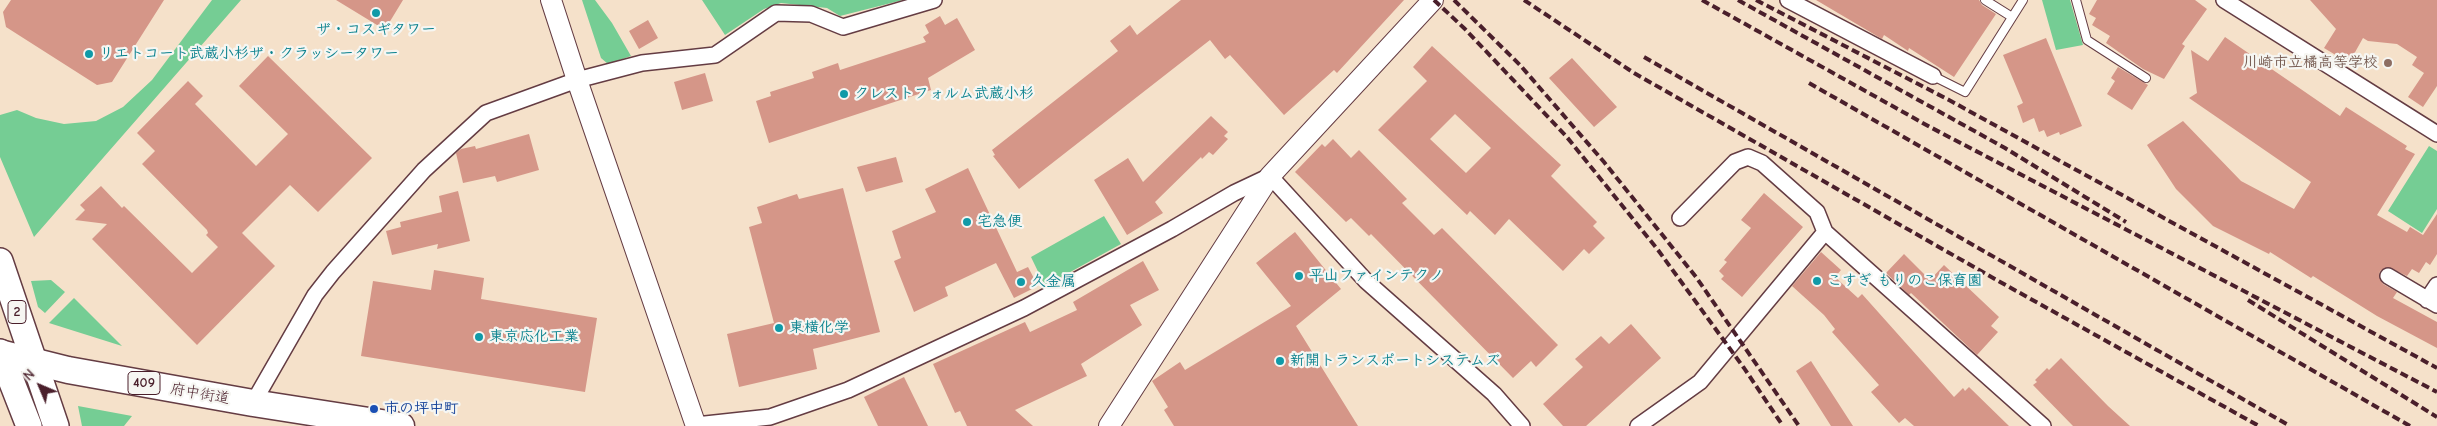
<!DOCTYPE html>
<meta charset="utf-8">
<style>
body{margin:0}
#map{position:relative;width:2437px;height:426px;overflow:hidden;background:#f5e1ca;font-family:"Comic Neue",sans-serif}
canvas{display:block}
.north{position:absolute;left:15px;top:361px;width:50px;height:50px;-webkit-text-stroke:4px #f6f6f2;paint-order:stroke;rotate:315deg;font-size:14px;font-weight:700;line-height:20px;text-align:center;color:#4a1f2b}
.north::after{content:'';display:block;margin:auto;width:18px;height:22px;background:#4a1f2b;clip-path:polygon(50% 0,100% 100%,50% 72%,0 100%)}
</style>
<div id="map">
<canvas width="2437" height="426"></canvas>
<div class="north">N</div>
</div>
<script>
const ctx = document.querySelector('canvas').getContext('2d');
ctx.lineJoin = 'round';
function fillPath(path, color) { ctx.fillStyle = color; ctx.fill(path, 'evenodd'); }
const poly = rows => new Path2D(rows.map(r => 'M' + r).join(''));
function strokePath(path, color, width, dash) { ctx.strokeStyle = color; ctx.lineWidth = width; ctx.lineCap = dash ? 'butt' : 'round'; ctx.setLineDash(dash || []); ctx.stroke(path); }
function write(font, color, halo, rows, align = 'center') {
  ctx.font = font + ' "Comic Neue","Klee One",sans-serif'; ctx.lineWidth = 4.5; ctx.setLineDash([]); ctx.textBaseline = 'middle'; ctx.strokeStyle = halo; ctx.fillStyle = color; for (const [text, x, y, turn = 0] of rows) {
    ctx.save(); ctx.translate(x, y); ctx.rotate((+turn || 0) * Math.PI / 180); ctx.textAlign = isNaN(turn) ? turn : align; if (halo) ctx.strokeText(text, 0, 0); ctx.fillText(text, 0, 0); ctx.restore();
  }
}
const green = poly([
 [212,0,241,0,34,237,0,157,0,115,17,110,36,118,64,124,96,121,123,107,152,80],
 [582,0,595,0,612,23,631,56,608,64,601,58],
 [702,0,903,0,840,16,827,8,781,3,764,9,725,35],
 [2042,0,2070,0,2083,45,2056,50],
 [2429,146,2437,151,2437,209,2422,233,2388,211],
 [1104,216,1121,244,1045,286,1031,257],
 [51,280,65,292,45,313,38,307,31,281],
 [74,298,122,346,49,323],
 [78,406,132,416,124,426,82,426]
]);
const building = poly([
 [11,0,164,0,112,82,97,85,6,27,3,12],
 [336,0,403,0,389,23,377,25],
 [1181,0,1404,0,1337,73,1334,70,1284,115,1230,55,1225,59,1210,40,1019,189,993,156,995,155,992,150,1118,51,1110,41,1130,25,1137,35],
 [1816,0,1979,0,1982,5,1996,14,1954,77,1909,48,1908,51,1884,35,1882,39],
 [2097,0,2195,0,2207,9,2182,44,2185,46,2164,79,2143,69,2106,43,2110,36,2092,25,2096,18,2089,14],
 [2310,0,2437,0,2437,86,2423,107,2408,97,2424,73,2412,65,2417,57,2397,44,2368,41,2363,38,2349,63,2324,48,2336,29],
 [940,16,945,25,957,18,975,50,928,78,931,90,769,143,756,101,771,96,770,92,814,78,812,72,838,63,840,70,926,42,923,37,929,33,925,25],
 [648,20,658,38,639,49,629,31],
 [2225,37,2340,116,2346,107,2407,146,2405,149,2415,154,2377,215,2407,232,2410,227,2423,235,2437,214,2437,254,2430,265,2426,262,2419,273,2412,269,2407,276,2388,267,2380,271,2379,276,2383,284,2397,292,2393,298,2437,322,2437,348,2377,316,2313,276,2311,278,2270,252,2269,254,2213,226,2176,189,2147,145,2183,121,2241,181,2294,209,2311,182,2189,98,2197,93,2191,50,2208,61],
 [2046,38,2082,126,2060,135,2059,132,2047,137,2044,130,2039,132,2034,118,2023,123,2017,106,2023,103,2003,55],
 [1432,46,1561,165,1551,176,1597,222,1593,226,1605,238,1589,254,1584,249,1563,271,1509,219,1495,235,1470,211,1467,215,1378,130,1427,81,1413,67],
 [1455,114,1491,148,1466,173,1430,139],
 [268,56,372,158,318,212,290,185,242,233,275,266,197,345,92,239,107,224,75,220,85,210,80,205,101,186,122,208,124,206,192,273,218,247,206,235,208,233,207,230,142,164,155,151,137,133,188,81,203,96,195,104,256,166,288,134,239,86],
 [1572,58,1617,107,1594,127,1549,78],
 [2118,67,2148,85,2132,110,2107,94,2115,81,2111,78],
 [705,73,713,101,682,110,674,82],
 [1211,116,1228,132,1224,136,1228,139,1213,155,1209,152,1202,159,1201,157,1155,202,1163,213,1127,235,1094,180,1128,158,1143,182],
 [529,134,539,170,497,182,495,176,463,183,456,153,461,149,475,146,476,149],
 [1333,139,1351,158,1359,150,1407,199,1402,203,1434,235,1442,228,1558,345,1536,367,1531,361,1513,378,1371,234,1369,236,1351,218,1346,222,1295,172,1322,144,1325,147],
 [896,157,903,182,866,192,857,167],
 [968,168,1017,272,1028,267,1038,286,1014,298,996,263,945,287,948,296,914,312,894,261,901,258,892,231,936,212,925,189],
 [843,188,880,332,813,349,817,369,739,387,727,334,774,323,749,227,762,223,757,207,797,194,799,199],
 [458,191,470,241,437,249,438,244,392,255,386,231,401,227,400,222,442,212,439,196],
 [1764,193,1803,227,1742,297,1721,279,1724,276,1719,271,1727,262,1724,260,1751,228,1741,220],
 [1295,232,1341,289,1296,326,1358,426,1174,426,1164,410,1168,407,1152,381,1180,362,1185,370,1291,306,1256,263],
 [1821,252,1841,270,1835,277,1858,298,1862,294,1954,397,1963,388,1965,391,1969,387,2009,426,1914,426,1905,418,1899,423,1871,392,1879,385,1832,332,1835,329,1824,315,1792,286],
 [1904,254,1930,280,1944,265,1999,317,1991,326,1998,332,1977,355,1911,293,1909,295,1886,273],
 [1143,261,1159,290,1130,305,1142,325,1081,364,1087,376,1015,410,1033,426,967,426,960,411,955,413,933,364,1025,322,1030,332,1077,310,1073,302],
 [434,270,484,278,481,299,597,318,585,392,361,356,373,281,431,290],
 [1631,324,1661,358,1586,426,1563,426,1543,404,1583,367,1575,359,1601,336,1609,344],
 [2061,358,2108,406,2130,426,2073,426,2033,385,2037,382,2035,380,2047,368,2049,370],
 [1811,361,1853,426,1831,426,1796,371],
 [904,377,928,426,878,426,864,397]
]);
const service = poly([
 [1985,0,2012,17],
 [2076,0,2087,40,2146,78],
 [1933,76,1965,92,2023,0]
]);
const minor = poly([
 [1788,0,1933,76],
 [2224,0,2437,134],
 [1680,218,1735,162,1748,157,1762,163,1817,212,1825,232,2043,426],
 [2388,276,2437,305],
 [2427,300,2437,285],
 [253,403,315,295,333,272,424,170,486,113,577,80,642,63,715,55,776,13,811,14,843,27,934,0],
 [696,425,770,417,848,390,1024,308,1172,229,1234,193,1270,176,1366,281,1494,394,1522,426],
 [1638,426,1700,382,1825,232]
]);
const tertiary = poly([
 [551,0,577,80,696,426],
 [1109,426,1270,176,1433,0]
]);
const primary = poly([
 [0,261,56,426],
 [0,352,29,426]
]);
const trunk = poly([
 [0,353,68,370,253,403,401,426]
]);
const rail = poly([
 [1434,0,1465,29,1566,136,1658,250,1744,368,1783,426],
 [1454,0,1520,65,1604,162,1696,277,1799,426],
 [1524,0,1634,73,2002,283,2259,426],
 [1702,0,1930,127,2437,392],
 [1738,0,2005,148,2126,222],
 [1756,0,1949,100,2437,368],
 [1644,57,2290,426],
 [1809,83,2410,426],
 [2248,300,2437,417]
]);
const markers = [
 [376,13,5,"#0f9aa8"],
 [89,54,5,"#0f9aa8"],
 [2388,63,5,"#8d6e63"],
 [844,94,5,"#0f9aa8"],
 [967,222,5,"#0f9aa8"],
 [1299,276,5,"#0f9aa8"],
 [1817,281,5,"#0f9aa8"],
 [1021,282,5,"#0f9aa8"],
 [779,328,5,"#0f9aa8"],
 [479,337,5,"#0f9aa8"],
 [1280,361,5,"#0f9aa8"],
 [374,409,5,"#1a4fb4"]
];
const shields = [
 [17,312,18],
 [144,383,32]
];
const shieldNames = [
 ["2",17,312],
 ["409",144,383]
];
const cultureNames = [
 ["ザ・コスギタワー",376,30,"center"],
 ["リエトコート武蔵小杉ザ・クラッシータワー",99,54],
 ["クレストフォルム武蔵小杉",854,94],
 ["宅急便",977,222],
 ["平山ファインテクノ",1309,276],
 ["こすぎ もりのこ保育園",1827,281],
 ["久金属",1031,282],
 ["東横化学",789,328],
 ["東京応化工業",489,337],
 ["新開トランスポートシステムズ",1290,361]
];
const educationNames = [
 ["川崎市立橘高等学校",2378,63]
];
const streetNames = [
 ["府中街道",200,394,10]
];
const transitNames = [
 ["市の坪中町",384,409]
];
fillPath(green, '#75cd94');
fillPath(building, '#d59688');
strokePath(service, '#643c43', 10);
strokePath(minor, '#643c43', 18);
strokePath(tertiary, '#643c43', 22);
strokePath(primary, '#643c43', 28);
strokePath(trunk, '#643c43', 29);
strokePath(service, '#fff', 8);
strokePath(minor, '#fff', 15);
strokePath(tertiary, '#fff', 20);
strokePath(primary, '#fff', 25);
strokePath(trunk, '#fff', 26);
strokePath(rail, '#4a1f2b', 4, [8, 4]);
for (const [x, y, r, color] of markers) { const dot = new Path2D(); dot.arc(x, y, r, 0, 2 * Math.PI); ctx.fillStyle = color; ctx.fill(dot); strokePath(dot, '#f6f6f2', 2); }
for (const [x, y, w] of shields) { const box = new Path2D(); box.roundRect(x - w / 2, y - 11.5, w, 23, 4); ctx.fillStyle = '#f6f6f2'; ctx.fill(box); strokePath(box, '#4a1f2b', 1); }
write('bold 14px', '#4a1f2b', null, shieldNames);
write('bold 15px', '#0d838f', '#f6f6f2', cultureNames, 'left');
write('bold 15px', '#785e54', '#f6f6f2', educationNames, 'right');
write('15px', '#4a1f2b', '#f6f6f2', streetNames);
write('bold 15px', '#164399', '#f6f6f2', transitNames, 'left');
</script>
